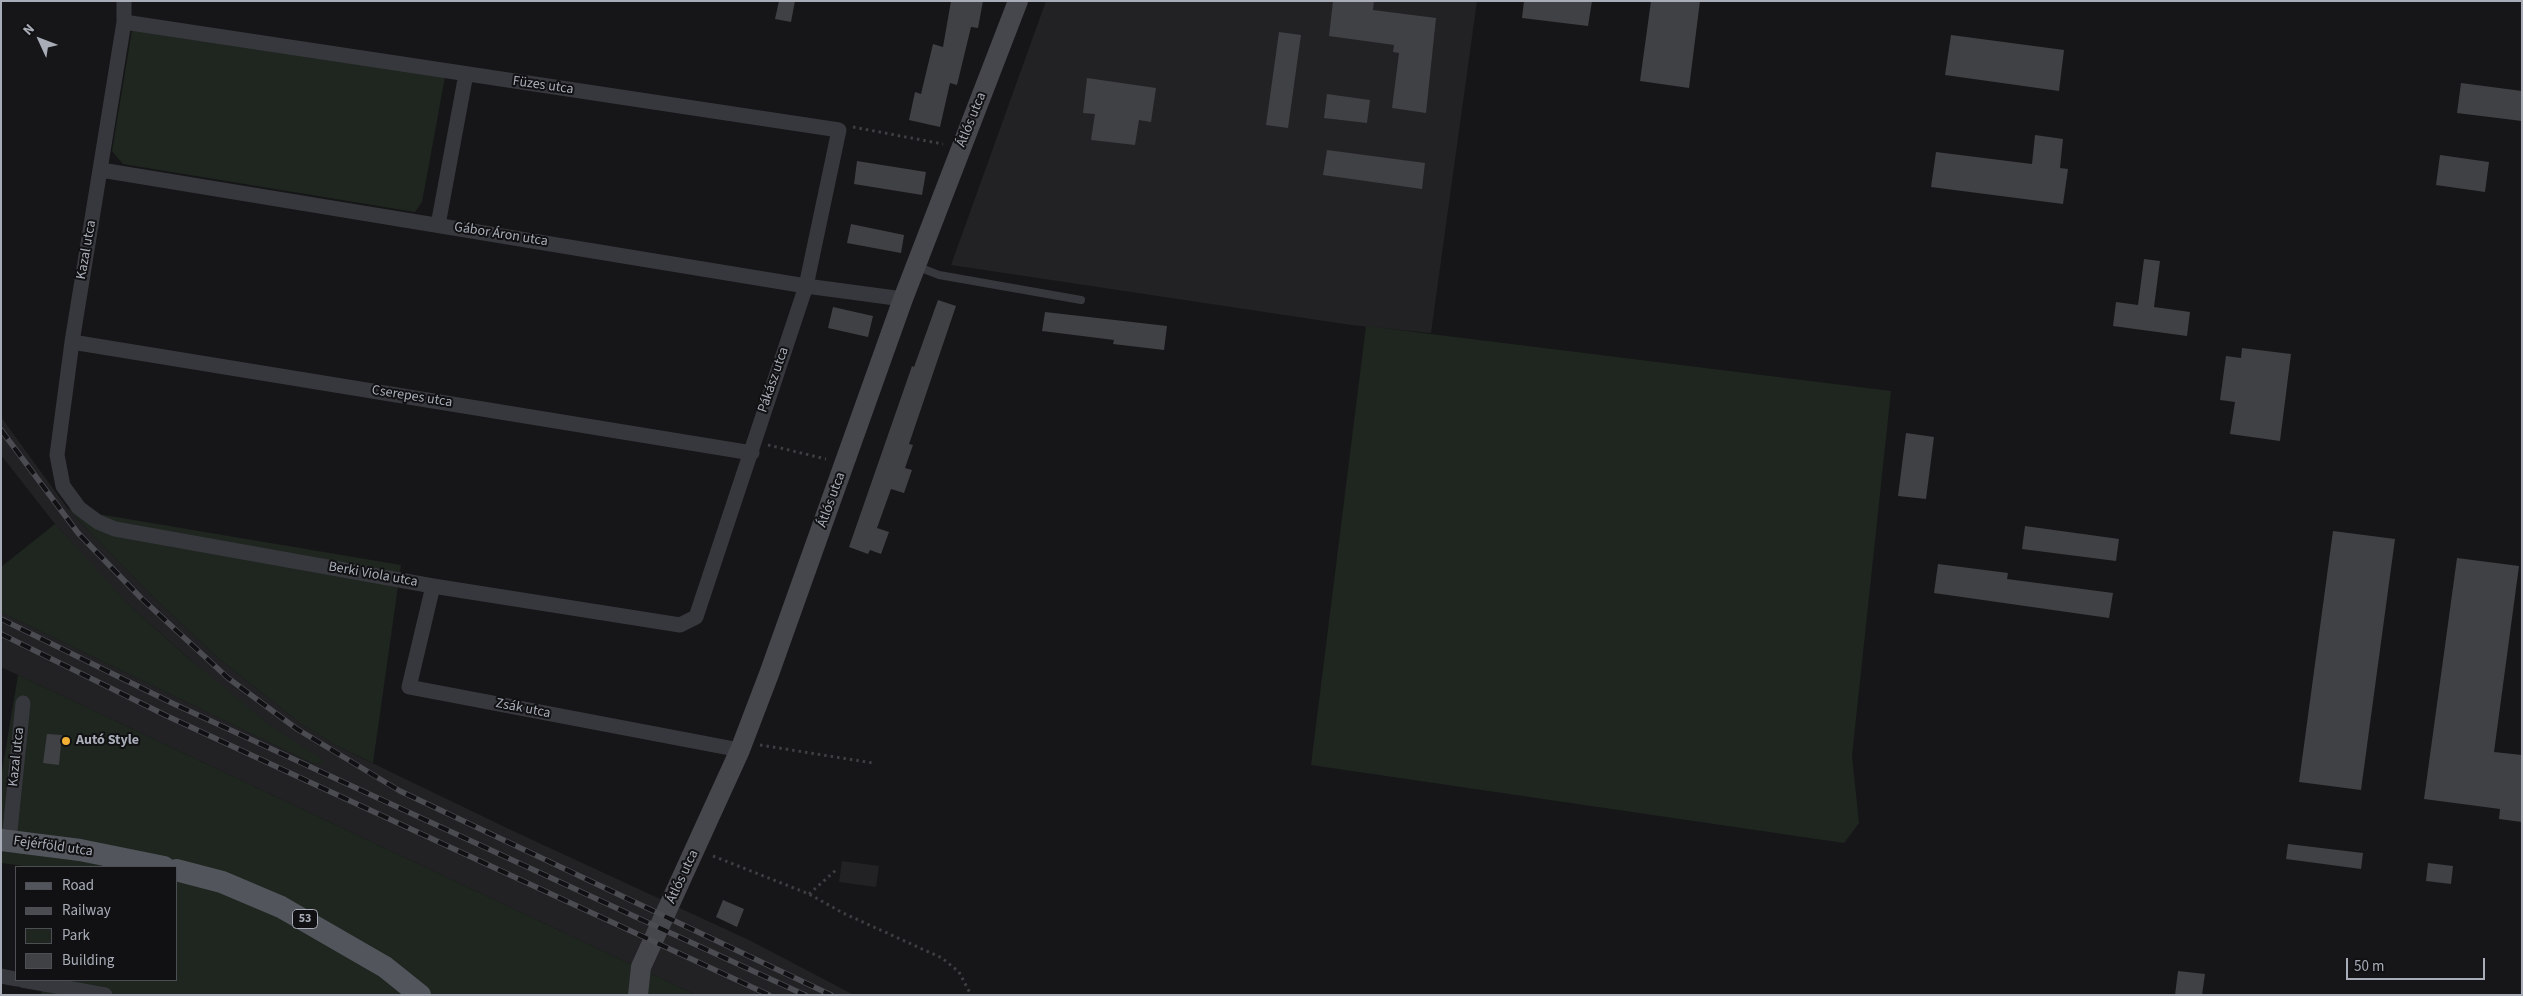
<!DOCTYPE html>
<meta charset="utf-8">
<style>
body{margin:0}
#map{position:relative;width:2523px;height:996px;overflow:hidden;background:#161618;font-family:"Source Sans 3",sans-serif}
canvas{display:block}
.frame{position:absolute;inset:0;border:2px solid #a8adb8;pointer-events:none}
.legend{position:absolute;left:15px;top:866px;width:162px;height:115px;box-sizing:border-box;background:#111113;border:1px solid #4d4f55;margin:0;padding:6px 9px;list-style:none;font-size:15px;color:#a8adb8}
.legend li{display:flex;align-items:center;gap:10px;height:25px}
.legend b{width:25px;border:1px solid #4d4f55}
.north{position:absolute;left:15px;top:15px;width:50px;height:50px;-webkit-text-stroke:4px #111113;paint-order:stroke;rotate:313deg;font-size:14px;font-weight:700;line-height:20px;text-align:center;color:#a8adb8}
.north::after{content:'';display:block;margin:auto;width:18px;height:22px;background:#a8adb8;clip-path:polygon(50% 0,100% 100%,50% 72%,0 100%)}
.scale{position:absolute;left:2346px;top:958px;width:139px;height:22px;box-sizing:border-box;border:2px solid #a8adb8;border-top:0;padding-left:6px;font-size:15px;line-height:18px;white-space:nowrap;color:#a8adb8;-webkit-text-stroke:4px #111113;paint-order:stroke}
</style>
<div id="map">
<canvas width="2523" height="996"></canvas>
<div class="frame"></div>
<ul class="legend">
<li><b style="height:6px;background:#53555c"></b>Road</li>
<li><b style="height:6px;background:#4a4c52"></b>Railway</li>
<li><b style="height:14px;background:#1e261f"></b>Park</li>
<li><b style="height:14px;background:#404145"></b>Building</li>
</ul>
<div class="north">N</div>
<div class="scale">50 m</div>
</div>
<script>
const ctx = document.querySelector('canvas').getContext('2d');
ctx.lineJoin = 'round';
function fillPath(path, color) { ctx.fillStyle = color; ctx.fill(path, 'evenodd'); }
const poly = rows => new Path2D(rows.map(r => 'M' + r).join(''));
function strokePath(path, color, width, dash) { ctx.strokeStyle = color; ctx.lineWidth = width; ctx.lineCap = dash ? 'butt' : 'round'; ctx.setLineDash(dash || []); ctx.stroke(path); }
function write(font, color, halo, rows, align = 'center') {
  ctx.font = font + ' "Source Sans 3",sans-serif'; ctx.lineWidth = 4; ctx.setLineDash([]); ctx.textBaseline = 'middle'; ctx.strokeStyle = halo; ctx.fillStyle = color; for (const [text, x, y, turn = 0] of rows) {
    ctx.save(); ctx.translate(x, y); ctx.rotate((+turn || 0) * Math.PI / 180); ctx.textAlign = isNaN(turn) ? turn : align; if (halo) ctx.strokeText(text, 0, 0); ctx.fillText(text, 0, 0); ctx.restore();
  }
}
const built = poly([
 [1046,1,1477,1,1431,333,1351,325,951,265],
 [1,417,68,509,148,592,218,658,300,723,337,746,511,830,751,941,854,995,696,995,1,667,1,612,314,764,324,761,270,725,224,690,128,604,100,575,55,524,1,455],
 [842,861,879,866,876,887,839,882]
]);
const green = poly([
 [132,30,445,77,422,202,415,212,123,164,112,151],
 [1366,326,1891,391,1852,756,1859,823,1844,843,1311,765],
 [68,509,401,565,373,763,337,746,300,723,218,658,148,592],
 [55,524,128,604,188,658,270,725,325,761,314,764,1,612,1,567],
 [18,675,696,995,41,995,43,980,176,980,176,867,31,867,1,863,1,777]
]);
const building = poly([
 [779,1,795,1,791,22,775,19],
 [951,1,983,1,978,28,971,27,957,85,950,83,940,127,909,120,915,92,921,94,933,44,943,47],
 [1333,1,1374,1,1373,10,1436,18,1426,113,1392,108,1399,53,1393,52,1394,45,1329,36],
 [1524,1,1592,1,1588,26,1522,18],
 [1651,1,1700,1,1689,88,1640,81],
 [1279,32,1301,35,1288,128,1266,125],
 [1951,35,2064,50,2059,91,1945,75],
 [1087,78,1156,88,1151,122,1139,120,1135,145,1091,140,1095,114,1083,113],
 [2461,83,2522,91,2522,121,2457,113],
 [1327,94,1370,100,1367,123,1324,118],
 [2035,135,2063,139,2060,168,2068,169,2063,204,1931,187,1936,152,2032,164],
 [1327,150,1425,163,1422,189,1323,175],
 [2440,155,2489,162,2485,192,2436,185],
 [857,161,926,172,922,195,854,184],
 [851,224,904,235,901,253,847,243],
 [2144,259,2160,261,2154,307,2190,312,2187,336,2113,326,2116,302,2138,305],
 [938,300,956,306,909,444,913,445,905,468,912,470,904,493,891,489,877,528,889,532,881,554,870,550,868,554,849,547,912,366,914,367],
 [833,307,873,316,868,337,828,328],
 [1045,312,1167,326,1164,350,1113,344,1114,340,1042,331],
 [2242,348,2291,354,2280,441,2230,434,2235,402,2220,400,2226,356,2241,358],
 [1906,433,1934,437,1926,499,1898,496],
 [2025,526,2119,539,2116,561,2022,549],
 [2333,531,2395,539,2361,790,2299,782],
 [2457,558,2519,566,2494,752,2522,755,2522,822,2499,819,2500,809,2424,799],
 [1938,564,2008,573,2007,579,2113,593,2109,618,1934,593],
 [47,734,62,735,59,765,43,763],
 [2288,844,2363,853,2361,869,2286,859],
 [2428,863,2453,866,2451,884,2426,881],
 [723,900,744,909,737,927,716,917],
 [2178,971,2205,974,2202,995,2175,995]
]);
const path = poly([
 [853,127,943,144],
 [768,445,826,459],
 [760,745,873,763],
 [713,856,809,894,843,913,942,958,959,972,971,995],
 [809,894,836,870]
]);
const lane = poly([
 [916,266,939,275,1081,300]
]);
const street = poly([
 [124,1,124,22,72,342,57,455,63,486,79,508,98,522,115,529,433,586,680,625,696,617,806,286,839,130,124,22],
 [101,170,806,286,903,299],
 [438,225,466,74],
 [72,342,752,453],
 [433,586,409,687,740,750],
 [9,841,23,703],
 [1,976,16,979],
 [22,980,105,995]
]);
const secondary = poly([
 [638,995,641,967,740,750,769,674,903,299,1018,1]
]);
const primary = poly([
 [1,840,80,850,164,867],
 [176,870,222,882,281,907,385,967,420,995]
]);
const rail = poly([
 [1,430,78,533,141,598,228,678,297,729,400,791,831,995],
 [1,619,174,704,805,995],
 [1,634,167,716,769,995]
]);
const markers = [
 [66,741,5,"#f2b134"]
];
const shields = [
 [305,919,25]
];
const shieldNames = [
 ["53",305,919]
];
const streetNames = [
 ["Füzes utca",543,86,8],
 ["Átlós utca",972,120,-68],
 ["Gábor Áron utca",501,235,9],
 ["Kazal utca",87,250,-80],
 ["Pákász utca",774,380,-71],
 ["Cserepes utca",412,397,9],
 ["Átlós utca",832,500,-70],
 ["Berki Viola utca",373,575,10],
 ["Zsák utca",523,709,11],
 ["Kazal utca",17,757,-84],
 ["Fejérföld utca",53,847,8],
 ["Átlós utca",683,877,-65]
];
const poiNames = [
 ["Autó Style",76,741]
];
fillPath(built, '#222225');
fillPath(green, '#1e261f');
fillPath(building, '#404145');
strokePath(path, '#3d3f44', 3, [2.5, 4]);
strokePath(lane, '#37383d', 8);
strokePath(street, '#37383d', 15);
strokePath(secondary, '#45474d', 20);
strokePath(primary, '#53555c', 22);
strokePath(rail, '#4a4c52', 5.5);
strokePath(rail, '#111113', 4, [11]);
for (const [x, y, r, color] of markers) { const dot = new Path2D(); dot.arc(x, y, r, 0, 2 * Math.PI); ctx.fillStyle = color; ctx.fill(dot); strokePath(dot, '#111113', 2); }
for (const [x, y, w] of shields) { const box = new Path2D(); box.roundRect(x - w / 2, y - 9.5, w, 19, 4); ctx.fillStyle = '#111113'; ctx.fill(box); strokePath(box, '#a8adb8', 1); }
write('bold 12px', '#a8adb8', null, shieldNames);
write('14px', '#a8adb8', '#111113', streetNames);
write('bold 14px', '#a8adb8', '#111113', poiNames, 'left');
</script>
